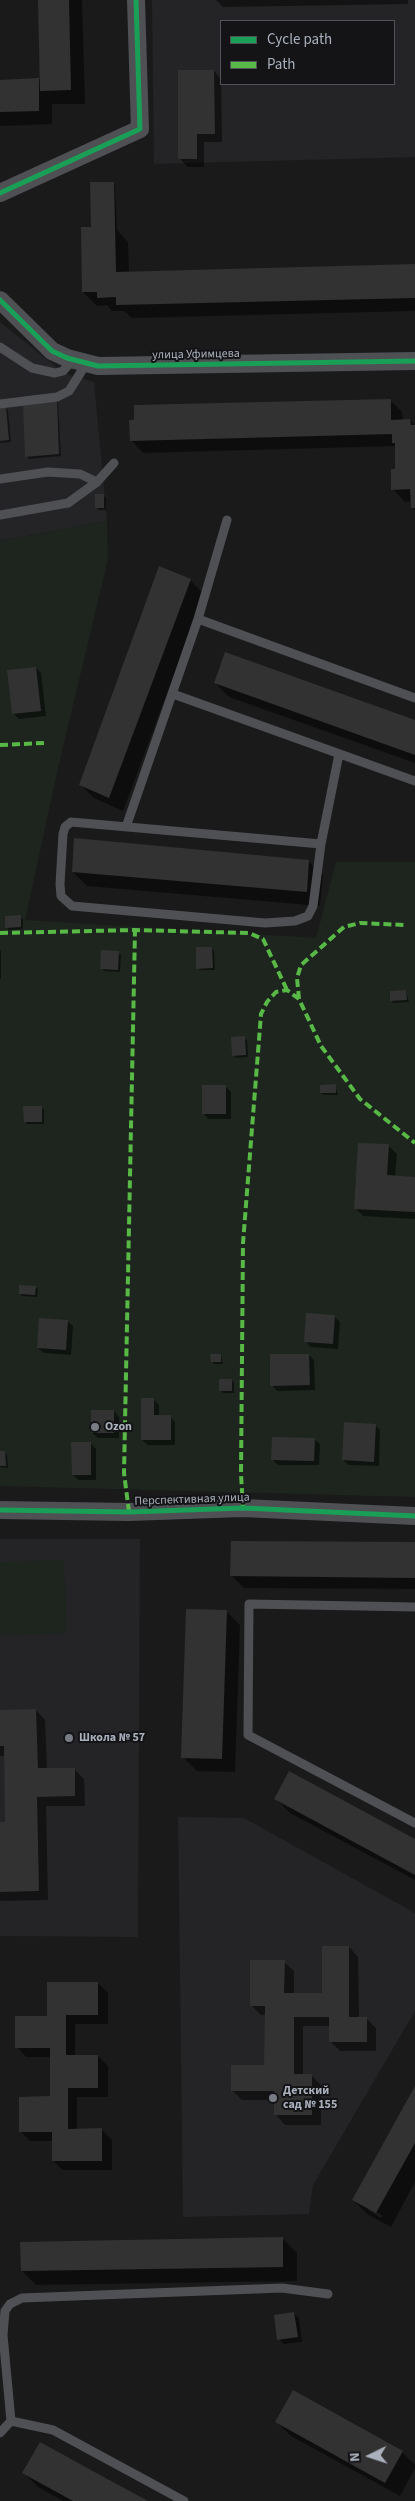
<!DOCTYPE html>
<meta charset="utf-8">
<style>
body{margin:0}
#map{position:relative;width:415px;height:2501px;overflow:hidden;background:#1a1a1b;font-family:"Source Sans 3",sans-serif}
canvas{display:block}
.legend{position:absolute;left:220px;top:20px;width:175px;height:65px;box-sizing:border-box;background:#141417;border:1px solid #505359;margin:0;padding:6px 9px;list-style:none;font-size:15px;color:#aab1bc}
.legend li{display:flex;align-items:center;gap:10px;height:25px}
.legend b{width:25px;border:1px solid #505359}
.north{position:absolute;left:345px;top:2431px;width:50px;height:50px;-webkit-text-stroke:4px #141417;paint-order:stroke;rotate:266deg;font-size:14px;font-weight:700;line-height:20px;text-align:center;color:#aab1bc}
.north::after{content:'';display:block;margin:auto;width:18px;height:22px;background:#aab1bc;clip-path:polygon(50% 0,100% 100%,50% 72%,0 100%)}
</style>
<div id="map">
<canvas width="415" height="2501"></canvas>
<ul class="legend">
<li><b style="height:6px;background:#1a9f57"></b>Cycle path</li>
<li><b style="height:6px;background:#58b947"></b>Path</li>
</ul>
<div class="north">N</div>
</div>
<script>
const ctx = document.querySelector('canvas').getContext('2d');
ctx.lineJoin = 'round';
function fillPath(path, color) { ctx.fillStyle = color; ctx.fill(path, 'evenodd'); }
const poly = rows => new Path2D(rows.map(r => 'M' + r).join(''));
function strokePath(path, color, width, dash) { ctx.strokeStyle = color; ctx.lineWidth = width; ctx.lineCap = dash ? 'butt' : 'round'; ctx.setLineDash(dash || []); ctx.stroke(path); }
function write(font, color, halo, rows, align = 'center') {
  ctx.font = font + ' "Source Sans 3",sans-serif'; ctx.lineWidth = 4; ctx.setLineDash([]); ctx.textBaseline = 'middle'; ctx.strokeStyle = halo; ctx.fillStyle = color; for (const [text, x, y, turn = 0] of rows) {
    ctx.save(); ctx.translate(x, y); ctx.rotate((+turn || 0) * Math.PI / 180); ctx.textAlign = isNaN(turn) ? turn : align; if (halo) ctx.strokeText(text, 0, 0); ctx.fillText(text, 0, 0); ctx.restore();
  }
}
const built = poly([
 [152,0,415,0,415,157,154,164],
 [221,21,394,21,394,84,221,84],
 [0,322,64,373,94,382,107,521,0,541],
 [0,1539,140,1539,138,1937,0,1936],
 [178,1817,244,1818,415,1913,415,2011,313,2185,309,2214,183,2217]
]);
const green = poly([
 [107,521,108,559,59,764,25,920,316,938,336,862,415,862,415,1497,0,1486,0,541],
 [64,1560,67,1633,0,1635,0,1562]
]);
const shadow = poly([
 [39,0,82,0,85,104,52,104,52,124,0,126,0,81,41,79],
 [216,0,408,0,408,4,223,7],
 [214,71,221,79,222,142,204,142,204,167,188,167,180,159],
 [113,183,115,186,117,230,128,242,129,272,415,266,415,311,132,318,124,311,112,311,107,305,97,306,83,292,94,228],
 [390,400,402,412,403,421,410,420,415,426,415,511,412,507,412,501,405,502,393,489,396,470,396,446,143,453,131,440],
 [56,401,58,403,61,456,29,459,26,456],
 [6,408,8,411,11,442,0,443,0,409],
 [103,495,106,498,106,510,99,510,97,508],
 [190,580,204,594,123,811,94,798,80,784],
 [36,668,41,673,46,716,19,719,14,714],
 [215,683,415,722,415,763,229,697],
 [308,861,323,875,320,906,87,886,73,872],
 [20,917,23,919,23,929,9,930,6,927],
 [212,948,214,951,215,970,200,970,197,968],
 [0,950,1,951,1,979,0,979],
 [118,953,121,955,120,972,104,971,102,968],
 [406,991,409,1002,394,1003,391,1001],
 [245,1038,247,1040,248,1057,236,1058,233,1055],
 [335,1085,338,1095,324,1095,321,1093],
 [225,1086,231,1092,231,1119,208,1119,203,1113],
 [41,1107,44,1110,44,1124,27,1124,25,1122],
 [389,1146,397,1154,395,1177,415,1178,415,1219,363,1216,355,1208],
 [35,1287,38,1289,37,1297,22,1296,20,1294],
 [308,1314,335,1317,340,1322,338,1349,311,1347,305,1341],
 [67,1321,73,1326,71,1355,44,1353,38,1348],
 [221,1355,223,1364,214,1364,212,1362],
 [309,1355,314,1360,315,1390,277,1391,272,1385],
 [232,1380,234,1383,234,1393,223,1393,221,1391],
 [153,1399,159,1405,159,1417,170,1417,175,1422,175,1445,148,1445,142,1440],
 [114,1411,119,1417,119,1438,98,1438,92,1433],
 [375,1425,380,1430,379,1466,349,1465,343,1460],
 [314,1439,320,1444,319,1465,278,1465,272,1459],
 [90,1443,96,1449,96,1480,78,1480,73,1475],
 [0,1452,7,1455,8,1468,0,1467],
 [415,1544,415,1589,244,1588,232,1576],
 [226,1611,240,1625,235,1772,197,1771,183,1757],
 [36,1710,45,1720,47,1770,74,1769,84,1779,85,1806,46,1806,48,1900,0,1901,0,1823,6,1823,6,1756,0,1756,0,1711],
 [276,1799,415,1840,415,1880,290,1813],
 [349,1947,358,1957,359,2018,366,2018,376,2028,376,2051,340,2051,330,2041,330,2026,303,2026,303,2075,311,2075,321,2085,321,2125,285,2125,276,2115,276,2100,242,2100,233,2091,266,2066,266,2015,261,2015,251,2005,284,1962,294,1971,294,1995,323,1995],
 [98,1983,108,1993,108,2024,75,2024,75,2057,98,2056,108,2066,108,2097,77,2097,77,2130,102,2130,112,2140,112,2170,63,2170,53,2161,53,2141,30,2141,20,2131,51,2098,51,2057,26,2057,17,2047,49,2017],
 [415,2088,415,2182,391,2227,367,2214,353,2200],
 [368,2208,382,2215,381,2218,368,2210],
 [283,2239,297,2253,297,2281,36,2285,22,2271],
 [293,2313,299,2318,302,2342,284,2344,279,2339],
 [277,2422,402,2452,415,2465,415,2468,400,2496,291,2436],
 [24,2473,146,2501,63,2501,38,2487]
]);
const building = poly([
 [38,0,69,0,71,90,40,91],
 [178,70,214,70,215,134,197,134,197,159,178,159],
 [39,78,39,111,0,112,0,80],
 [90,182,114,182,116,272,415,264,415,298,116,305,116,297,97,298,97,292,82,292,81,227,91,227],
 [391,399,391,420,410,419,411,425,415,425,415,508,411,508,410,489,391,490,391,469,395,469,395,443,392,443,392,434,130,441,129,420,134,420,134,405],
 [57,400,59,454,25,457,23,403],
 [6,407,9,440,0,441,0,408],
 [95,494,104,494,104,508,95,508],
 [159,566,191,579,109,798,79,785],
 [225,652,415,720,415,755,214,683],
 [36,667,41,711,12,714,7,670],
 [74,838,309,860,307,892,72,872],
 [21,915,21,927,5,928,5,916],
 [196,947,212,947,213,968,196,969],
 [101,950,119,951,118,970,100,969],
 [406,990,407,1000,390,1001,390,991],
 [245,1036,246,1055,232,1056,231,1037],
 [336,1084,336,1093,320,1093,320,1085],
 [202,1085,226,1085,226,1114,202,1114],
 [23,1106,42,1106,42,1122,24,1122],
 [358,1143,389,1144,387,1175,415,1177,415,1212,354,1209],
 [19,1285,36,1286,35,1295,19,1294],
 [306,1313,335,1315,333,1344,304,1342],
 [39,1318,68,1320,66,1350,37,1348],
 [210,1354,221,1354,221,1362,211,1362],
 [270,1354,309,1354,310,1385,270,1386],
 [219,1379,232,1379,232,1391,219,1391],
 [141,1398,154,1398,154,1415,171,1415,171,1440,141,1440],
 [91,1410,114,1410,114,1433,91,1433],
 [344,1422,376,1424,374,1462,342,1460],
 [272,1437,315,1438,314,1461,271,1460],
 [71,1442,91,1442,91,1475,72,1475],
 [0,1451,5,1451,6,1466,0,1466],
 [231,1541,415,1542,415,1578,230,1576],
 [186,1609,227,1610,222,1759,181,1758],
 [36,1709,38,1768,75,1768,75,1796,37,1797,39,1891,0,1892,0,1822,5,1822,4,1746,0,1746,0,1710],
 [289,1771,415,1839,415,1875,274,1799],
 [322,1946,349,1946,349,2017,367,2017,367,2042,329,2042,329,2017,294,2017,294,2074,312,2074,312,2115,274,2115,274,2091,231,2091,231,2065,264,2065,265,2006,250,2006,250,1960,285,1960,284,1993,322,1993],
 [47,1982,98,1982,98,2015,66,2015,66,2055,98,2055,98,2088,68,2088,68,2129,102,2128,102,2161,52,2161,52,2132,19,2132,19,2097,50,2096,50,2048,15,2048,15,2016,47,2016],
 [415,2086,415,2143,376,2213,352,2200],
 [283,2237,283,2267,21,2271,20,2242],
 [294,2312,298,2337,277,2340,274,2315],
 [293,2390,403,2451,385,2483,275,2422],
 [40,2442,111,2481,148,2501,73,2501,22,2473]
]);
const service = poly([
 [0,347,32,368,55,373,63,371,73,360],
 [0,404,57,397,69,391,86,364],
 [0,479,48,472,80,474,97,482],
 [0,515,68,503,97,482,114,463],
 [198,619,415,698],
 [173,694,415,781],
 [71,822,321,844,313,906,308,916,295,921,265,923,72,906,61,896,60,884,63,834,65,827,71,822],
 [126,827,198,619,227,520],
 [321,844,339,754],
 [415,1607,249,1604,248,1735,415,1823],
 [11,2421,3,2335,5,2311,10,2304,22,2298,282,2288,328,2294],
 [11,2421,53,2430,184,2501],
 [0,2433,11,2421]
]);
const minor = poly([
 [0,193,140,129,136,0],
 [0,300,52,351,67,358,98,366,415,361],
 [0,1510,129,1512,243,1508,415,1516]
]);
const quiet = poly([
 [0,745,44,743],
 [0,933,135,930,249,933,263,939,287,990],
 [299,999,297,978,301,965,344,927,360,923,404,925],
 [243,1508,241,1474,243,1243,261,1014,267,1002,276,992,287,990,299,999,321,1046,360,1099,415,1143],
 [129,1512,124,1473,135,930]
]);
const cycleway = poly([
 [0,193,140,129,136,0],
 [0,300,52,351,67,358,98,366,415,361],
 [0,1510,129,1512,243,1508,415,1516]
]);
const markers = [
 [95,1427,5,"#787c84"],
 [69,1738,5,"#787c84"],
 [273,2098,5,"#787c84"]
];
const streetNames = [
 ["улица Уфимцева",196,355,-1],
 ["Перспективная улица",192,1500,-2]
];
const poiNames = [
 ["Ozon",105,1427],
 ["Школа № 57",79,1738],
 ["Детский",283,2091],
 ["сад № 155",283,2105]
];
fillPath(built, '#242427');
fillPath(green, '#1d251e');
fillPath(shadow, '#0007');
fillPath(building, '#323233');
strokePath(service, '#4e5054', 9);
strokePath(minor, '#4e5054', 18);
strokePath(quiet, '#58b947', 4, [8, 4]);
strokePath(cycleway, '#1a9f57', 5);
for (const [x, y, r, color] of markers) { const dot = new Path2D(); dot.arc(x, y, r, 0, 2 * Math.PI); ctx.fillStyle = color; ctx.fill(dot); strokePath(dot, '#141417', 2); }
write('12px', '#aab1bc', '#141417', streetNames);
write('bold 12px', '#aab1bc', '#141417', poiNames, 'left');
</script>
